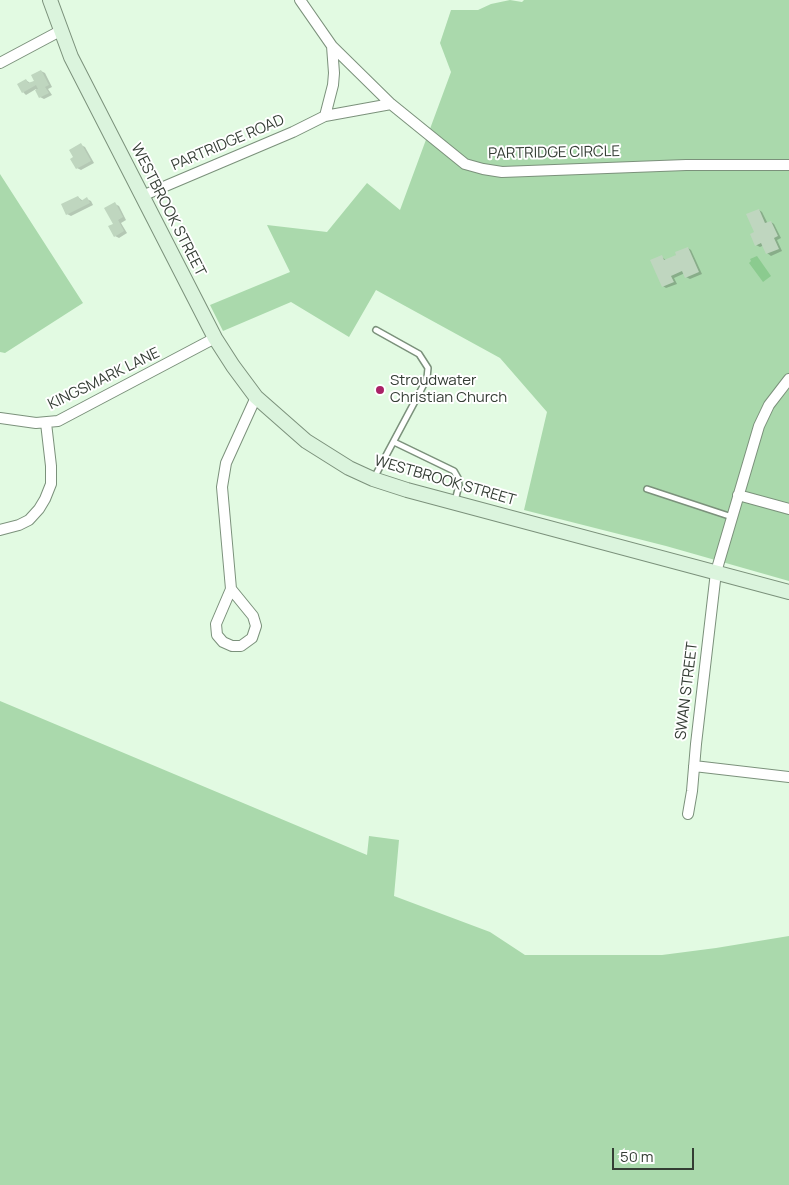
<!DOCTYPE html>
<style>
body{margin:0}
#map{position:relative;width:789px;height:1185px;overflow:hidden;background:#e2fae2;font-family:Manrope,sans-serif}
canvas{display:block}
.scale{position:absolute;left:612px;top:1148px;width:82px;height:22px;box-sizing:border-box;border:2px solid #343d34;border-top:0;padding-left:6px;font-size:15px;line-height:18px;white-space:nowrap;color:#343d34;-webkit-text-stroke:4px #fff;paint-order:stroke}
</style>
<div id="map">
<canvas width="789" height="1185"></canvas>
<div class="scale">50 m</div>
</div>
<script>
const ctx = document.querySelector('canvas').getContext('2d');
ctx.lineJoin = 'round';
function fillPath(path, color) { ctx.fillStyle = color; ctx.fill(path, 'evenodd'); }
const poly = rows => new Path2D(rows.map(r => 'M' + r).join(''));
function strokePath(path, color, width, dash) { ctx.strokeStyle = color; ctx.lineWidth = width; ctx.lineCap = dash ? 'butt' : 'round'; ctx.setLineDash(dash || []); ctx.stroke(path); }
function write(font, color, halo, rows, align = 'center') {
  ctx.font = font + ' Manrope,sans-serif'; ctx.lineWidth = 4; ctx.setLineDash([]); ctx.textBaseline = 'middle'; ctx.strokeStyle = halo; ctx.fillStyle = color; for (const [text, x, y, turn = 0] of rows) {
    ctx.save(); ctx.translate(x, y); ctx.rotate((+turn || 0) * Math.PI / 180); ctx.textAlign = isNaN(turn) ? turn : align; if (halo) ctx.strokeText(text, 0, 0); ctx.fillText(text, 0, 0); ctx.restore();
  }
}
const green = poly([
 [510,0,522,2,524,0,789,0,789,581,666,546,524,510,547,412,500,358,376,290,349,337,291,302,223,331,210,305,290,272,267,225,327,232,367,183,400,210,451,72,440,43,451,10,478,10,491,4],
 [0,174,83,303,5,353,0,352],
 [0,701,367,855,369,836,399,840,394,896,490,932,525,955,662,955,716,948,789,936,789,1185,0,1185]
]);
const water = poly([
 [757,256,771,276,763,282,749,263,751,261,750,259]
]);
const shadow = poly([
 [41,71,45,73,52,87,48,89,52,95,44,99,40,97,36,89,26,95,23,92,26,80,30,83,35,81],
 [81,145,85,147,94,163,81,170,77,168],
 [78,197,83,201,87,199,91,201,93,205,71,216,67,214],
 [115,204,119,206,126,220,121,223,127,233,119,238,115,236],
 [759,210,762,212,768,224,771,222,774,224,781,238,777,240,782,251,771,256,767,253,764,245,760,247,756,245,756,233],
 [688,248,691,250,702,274,690,279,686,277,685,273,674,278,677,284,666,288,663,286,662,257,667,261]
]);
const building = poly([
 [41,70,49,85,45,87,49,93,39,98,35,90,38,89,36,85,22,93,17,84,26,79,28,83,34,81,31,75],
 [81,143,91,161,76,169,70,159,73,157,69,150],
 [78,196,81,201,87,197,90,203,66,215,61,204],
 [115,202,123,217,118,220,124,231,114,237,108,226,113,224,104,208],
 [759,209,765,223,771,221,778,236,774,238,779,249,766,254,761,243,755,246,750,234,754,232,746,214],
 [688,247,699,272,685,278,682,271,671,276,674,282,662,287,650,260,662,255,664,260,676,255,675,252]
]);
const lane = poly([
 [394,442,454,471,458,478,459,485,455,501],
 [374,478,421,390,427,378,428,368,419,354,376,330],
 [647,489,732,517]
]);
const street = poly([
 [300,0,332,46,391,104,465,164,483,169,502,172,686,165,789,165],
 [0,63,60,31],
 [325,116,391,104],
 [142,196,293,132,325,116,333,85,334,73,332,46],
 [0,418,36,423,58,421,215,338],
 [738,495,789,509],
 [0,530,19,525,29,520,39,509,45,499,51,484,51,466,46,423],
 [231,589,222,487,226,463,256,397],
 [231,589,253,616,256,626,252,638,241,646,232,646,223,642,217,635,216,624,231,589],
 [694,766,789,777],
 [688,814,692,791,696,744,716,572,759,426,769,405,789,379]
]);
const secondary = poly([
 [50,0,71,57,215,338,233,366,256,397,306,441,349,468,373,479,407,490,789,592]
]);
const markers = [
 [380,390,5,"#aa2166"]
];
const streetNames = [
 ["PARTRIDGE ROAD",228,143,-23],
 ["PARTRIDGE CIRCLE",554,153,-1],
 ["WESTBROOK STREET",168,210,63],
 ["KINGSMARK LANE",104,379,-26],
 ["WESTBROOK STREET",445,481,16],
 ["SWAN STREET",687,691,-83]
];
const poiNames = [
 ["Stroudwater",390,381],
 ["Christian Church",390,398]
];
fillPath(green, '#aad9ac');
fillPath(water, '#8bcb8f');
fillPath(shadow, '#0003');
fillPath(building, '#bfd6bf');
strokePath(lane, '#7b917b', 8);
strokePath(street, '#7b917b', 12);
strokePath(secondary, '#7b917b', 16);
strokePath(lane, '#fff', 5);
strokePath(street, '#fff', 10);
strokePath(secondary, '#dbf4dd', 14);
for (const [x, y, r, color] of markers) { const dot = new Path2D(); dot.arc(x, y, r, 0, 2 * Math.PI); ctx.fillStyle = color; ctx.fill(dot); strokePath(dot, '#fff', 2); }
write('15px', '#343d34', '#fff', streetNames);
write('15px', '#343d34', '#fff', poiNames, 'left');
</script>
